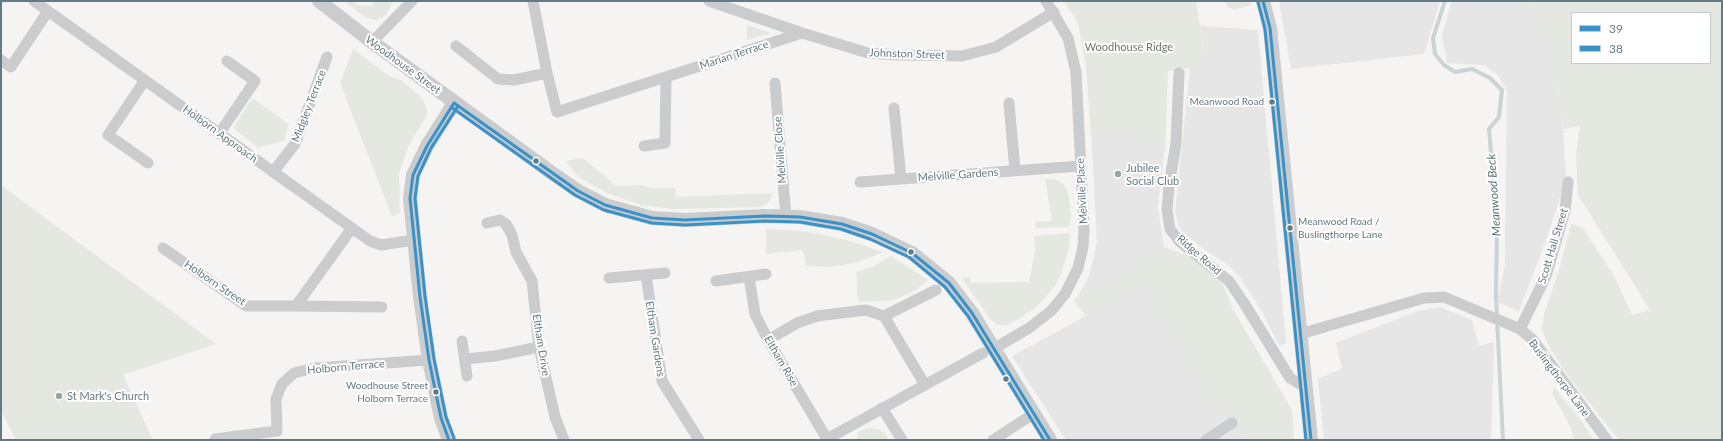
<!DOCTYPE html>
<style>
body{margin:0}
#map{position:relative;width:1723px;height:441px;overflow:hidden;background:#f5f4f3;font-family:Lato,sans-serif}
canvas{display:block}
.frame{position:absolute;inset:0;border:2px solid #647a84;pointer-events:none}
.legend{position:absolute;left:1571px;top:12px;width:140px;height:52px;box-sizing:border-box;background:#fff;border:1px solid #c1cace;margin:0;padding:5px 7px;list-style:none;font-size:12px;color:#647a84}
.legend li{display:flex;align-items:center;gap:8px;height:20px}
.legend b{width:20px;border:1px solid #c1cace}
</style>
<div id="map">
<canvas width="1723" height="441"></canvas>
<div class="frame"></div>
<ul class="legend">
<li><b style="height:5px;background:#3a92c8"></b>39</li>
<li><b style="height:5px;background:#3a92c8"></b>38</li>
</ul>
</div>
<script>
const ctx = document.querySelector('canvas').getContext('2d');
ctx.lineJoin = 'round';
function fillPath(path, color) { ctx.fillStyle = color; ctx.fill(path, 'evenodd'); }
const poly = rows => new Path2D(rows.map(r => 'M' + r).join(''));
function strokePath(path, color, width, dash) { ctx.strokeStyle = color; ctx.lineWidth = width; ctx.lineCap = dash ? 'butt' : 'round'; ctx.setLineDash(dash || []); ctx.stroke(path); }
function write(font, color, halo, rows, align = 'center') {
  ctx.font = font + ' Lato,sans-serif'; ctx.lineWidth = 4; ctx.setLineDash([]); ctx.textBaseline = 'middle'; ctx.strokeStyle = halo; ctx.fillStyle = color; for (const [text, x, y, turn = 0] of rows) {
    ctx.save(); ctx.translate(x, y); ctx.rotate((+turn || 0) * Math.PI / 180); ctx.textAlign = isNaN(turn) ? turn : align; if (halo) ctx.strokeText(text, 0, 0); ctx.fillText(text, 0, 0); ctx.restore();
  }
}
const built = poly([
 [1279,1,1440,1,1424,54,1291,69],
 [1460,1,1531,1,1558,78,1563,129,1566,178,1550,229,1519,311,1497,302,1505,266,1507,91,1497,74,1483,65,1447,63,1442,36,1451,3],
 [1200,26,1258,30,1286,344,1279,345,1261,310,1239,276,1228,265,1189,239,1179,227,1175,212,1190,68,1206,66],
 [1104,129,1147,139,1165,146,1158,207,1164,247,1095,290,1084,286,1090,273,1097,243,1091,132],
 [1145,286,1213,411,1226,404,1250,440,1066,440,1012,356,1086,316],
 [1440,307,1472,320,1479,346,1494,342,1491,440,1324,440,1318,379,1342,368,1336,343,1420,310]
]);
const green = poly([
 [344,1,353,1,358,5,371,6,375,1,393,1,386,15,376,20,365,17],
 [1064,1,1196,1,1206,66,1168,71,1165,146,1147,139,1104,129,1091,132,1086,67,1078,23],
 [1224,1,1250,1,1251,5,1234,10,1227,6],
 [1531,1,1722,1,1722,440,1619,440,1570,379,1550,349,1542,329,1544,314,1560,267,1571,224,1582,227,1613,274,1632,315,1650,310,1578,195,1576,153,1580,126,1563,129,1558,78],
 [1572,13,1710,13,1710,63,1572,63],
 [747,25,771,33,747,40],
 [353,49,389,76,401,80,422,98,426,107,427,115,409,145,399,173,400,213,392,216,340,83],
 [252,98,289,124,284,141,258,148,233,128],
 [583,158,616,186,641,185,651,188,675,188,676,197,773,193,768,203,759,207,674,209,641,205,607,193,580,178,566,162,569,160],
 [1045,179,1052,179,1059,181,1064,185,1068,192,1071,214,1070,225,1067,227,1036,228,1035,222,1052,221],
 [1,185,216,344,123,375,153,440,16,440,1,411],
 [766,229,802,231,824,235,850,241,883,252,855,263,830,267,806,266,803,250,766,254],
 [1070,233,1069,248,1061,274,1055,286,1045,298,1034,309,1008,325,998,325,990,319,962,278,970,277,970,283,1029,282,1035,251,1034,236],
 [1164,247,1187,255,1212,272,1223,285,1234,311,1292,410,1294,440,1250,440,1226,404,1213,411,1145,286,1086,316,1074,301,1084,286,1095,290],
 [891,256,928,280,916,290,894,300,858,302,856,272,872,267],
 [1554,387,1579,418,1594,440,1574,440,1571,428,1553,395],
 [867,428,878,429,885,433,889,440,857,440,858,432]
]);
const stream = poly([
 [1445,1,1433,38,1435,54,1444,65,1455,72,1472,69,1490,78,1502,90,1499,117,1489,129,1497,225,1496,297,1503,440]
]);
const minor = poly([
 [34,1,370,241,381,245,414,240],
 [533,1,547,73,557,112,802,33],
 [709,1,802,33,868,53,899,55,962,56,996,47,1054,12],
 [372,42,412,1],
 [456,46,498,79,514,80,547,73],
 [1,60,11,67,48,11],
 [1179,73,1176,143,1169,186,1167,210,1170,229,1180,242,1229,281,1244,303,1290,378,1305,387],
 [145,80,108,135,148,163],
 [775,83,786,217],
 [1009,103,1015,171],
 [894,108,901,179],
 [219,134,255,81,227,61],
 [644,146,665,143,666,77],
 [273,172,295,144,327,57],
 [860,182,1080,166],
 [487,223,500,220,506,224,512,235,516,252,532,281,539,347,555,417,564,440],
 [163,248,246,306,296,306,352,228],
 [646,275,662,381,699,440],
 [749,277,755,314,768,340,827,439],
 [609,278,665,273],
 [716,281,766,274],
 [296,306,382,307],
 [884,316,925,385],
 [1520,329,1546,276,1565,211,1568,182],
 [1300,334,1424,298,1444,297,1520,329,1533,340,1607,440],
 [768,340,797,323,817,316,866,310,884,316,936,290],
 [462,341,467,376],
 [995,348,1029,328,1051,311,1065,294,1078,268,1083,247,1084,228,1076,72,1068,38,1046,1],
 [465,359,495,356,539,347],
 [882,408,902,440],
 [215,439,277,431,276,399,282,384,294,373,315,368,429,360],
 [825,440,983,353],
 [993,440,1033,414],
 [1206,440,1232,423]
]);
const tertiary = poly([
 [319,1,372,42,552,173,578,191,605,205,652,218,685,220,765,216,800,217,842,224,872,234,912,253,949,283,972,313,1050,440],
 [1263,1,1270,28,1311,440],
 [449,440,441,418,429,360,420,297,410,198,413,175,427,146,454,103]
]);
const bus1 = poly([
 [1263,1,1270,28,1311,440],
 [454,103,578,191,605,205,652,218,685,220,765,216,800,217,842,224,872,234,912,253,949,283,972,313,1050,440],
 [449,440,441,418,429,360,420,297,410,198,413,175,427,146,454,103]
]);
const bus2 = poly([
 [1258,2,1265,29,1306,440],
 [451,107,575,195,604,210,652,223,685,225,765,221,800,222,841,229,870,239,909,257,945,287,968,316,1044,440],
 [454,438,446,417,434,359,425,296,415,198,418,176,431,148,458,106]
]);
const markers = [
 [1272,102,3.5,"#647a84"],
 [536,161,3.5,"#647a84"],
 [1118,174,4,"#97a5ab"],
 [1290,228,3.5,"#647a84"],
 [911,252,3.5,"#647a84"],
 [1006,379,3.5,"#647a84"],
 [436,392,3.5,"#647a84"],
 [59,396,4,"#97a5ab"]
];
const busNames = [
 ["Meanwood Road",1264,102],
 ["Meanwood Road /",1298,222,"left"],
 ["Buslingthorpe Lane",1298,235,"left"],
 ["Woodhouse Street",428,386],
 ["Holborn Terrace",428,399]
];
const parkNames = [
 ["Woodhouse Ridge",1129,47]
];
const streetNames = [
 ["Johnston Street",907,54,2],
 ["Marian Terrace",734,55,-18],
 ["Woodhouse Street",403,65,36],
 ["Midgley Terrace",309,106,-69],
 ["Holborn Approach",220,134,36],
 ["Melville Close",780,150,-94],
 ["Melville Gardens",958,175,-4],
 ["Melville Place",1082,191,-93],
 ["Scott Hall Street",1553,246,-73],
 ["Ridge Road",1199,255,41],
 ["Holborn Street",215,283,34],
 ["Eltham Gardens",655,339,81],
 ["Eltham Drive",541,345,81],
 ["Eltham Rise",781,361,60],
 ["Holborn Terrace",346,367,-5],
 ["Buslingthorpe Lane",1559,378,53]
];
const poiNames = [
 ["Jubilee",1126,168],
 ["Social Club",1126,181],
 ["St Mark's Church",67,396]
];
const waterNames = [
 ["Meanwood Beck",1494,195,-94]
];
fillPath(built, '#e5e6e5');
fillPath(green, '#e5e7e1');
strokePath(stream, '#c9d4d5', 4);
strokePath(minor, '#cacccd', 11);
strokePath(tertiary, '#cacccd', 14);
strokePath(bus1, '#3a92c8', 3);
strokePath(bus2, '#3a92c8', 3);
for (const [x, y, r, color] of markers) { const dot = new Path2D(); dot.arc(x, y, r, 0, 2 * Math.PI); ctx.fillStyle = color; ctx.fill(dot); strokePath(dot, '#fff', 1.5); }
write('10px', '#647a84', '#fff', busNames, 'right');
write('11px', '#6b7b63', '#fff', parkNames);
write('11px', '#647a84', '#fff', streetNames);
write('11px', '#647a84', '#fff', poiNames, 'left');
write('italic 12px', '#5a767a', '#fff', waterNames);
</script>
